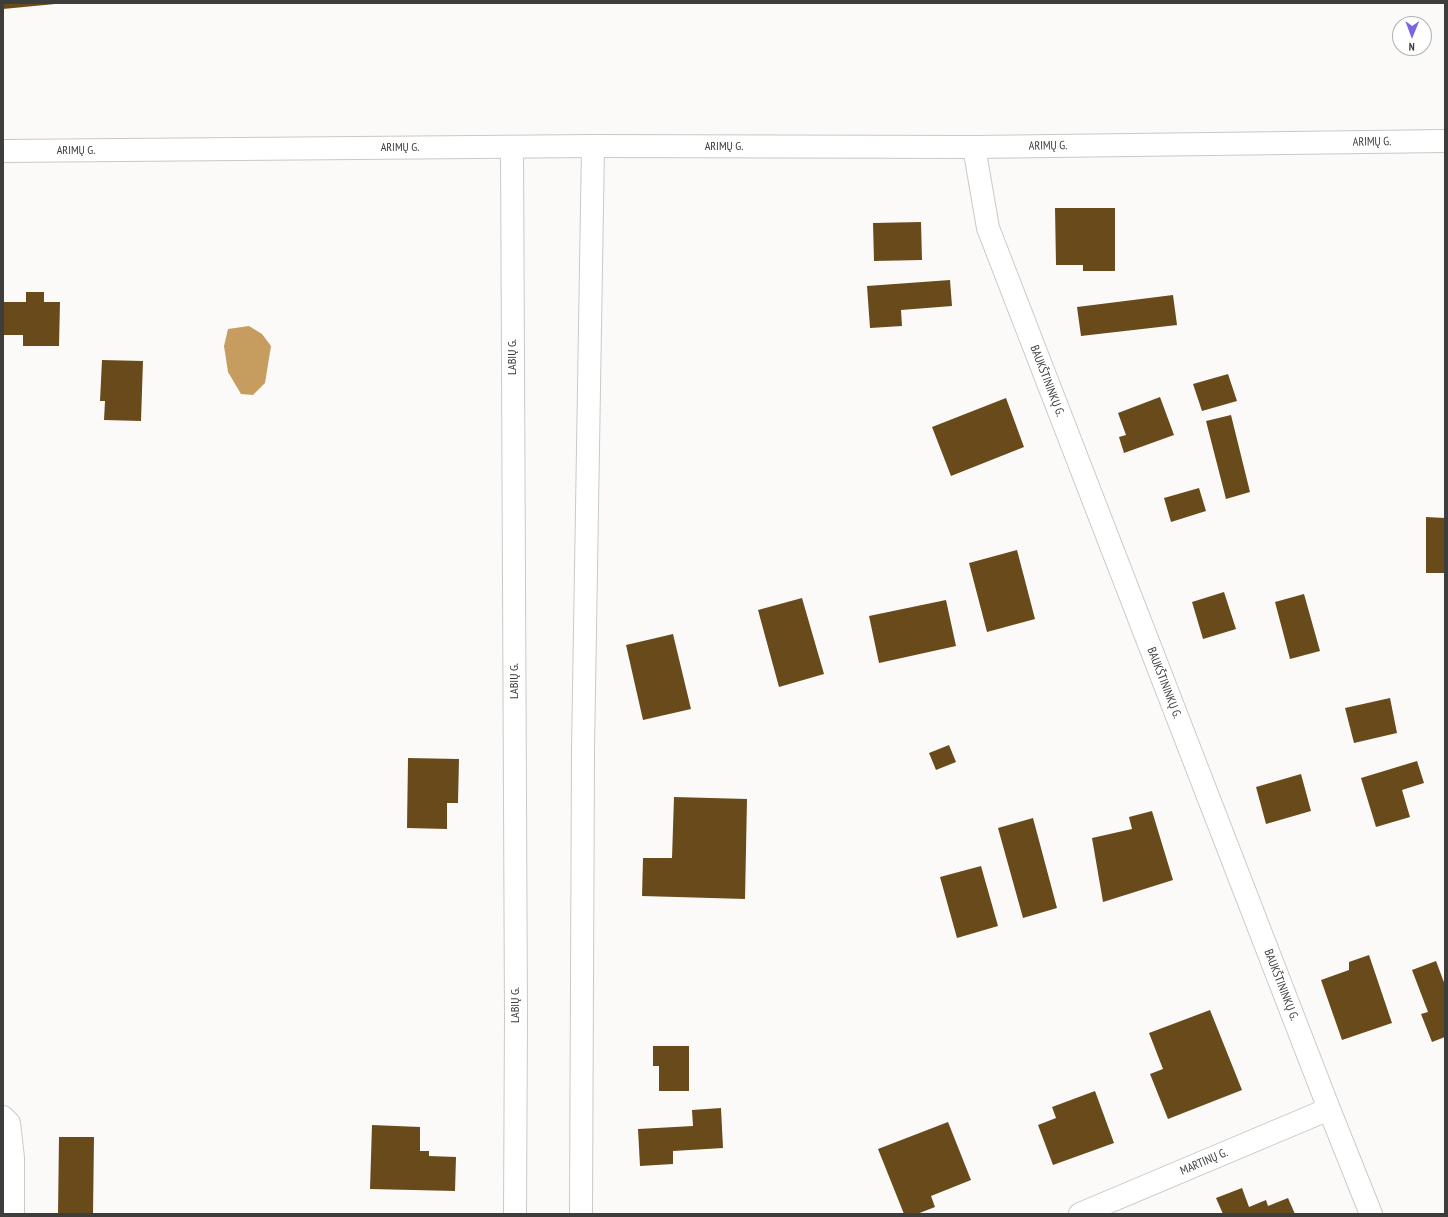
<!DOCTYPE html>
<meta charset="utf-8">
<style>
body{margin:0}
#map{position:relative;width:1448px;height:1217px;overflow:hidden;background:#fcfaf8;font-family:"PT Sans Narrow",sans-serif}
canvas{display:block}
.frame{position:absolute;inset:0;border:4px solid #3d3d3c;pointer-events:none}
.north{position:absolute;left:1392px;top:16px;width:40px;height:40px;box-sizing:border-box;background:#fff;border:1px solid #b1b1b1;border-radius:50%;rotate:181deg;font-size:11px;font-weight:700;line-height:16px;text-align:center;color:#3d3d3c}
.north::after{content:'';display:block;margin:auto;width:14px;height:18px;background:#7767e1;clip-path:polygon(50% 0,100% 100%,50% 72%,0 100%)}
</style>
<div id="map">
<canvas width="1448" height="1217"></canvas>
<div class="frame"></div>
<div class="north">N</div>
</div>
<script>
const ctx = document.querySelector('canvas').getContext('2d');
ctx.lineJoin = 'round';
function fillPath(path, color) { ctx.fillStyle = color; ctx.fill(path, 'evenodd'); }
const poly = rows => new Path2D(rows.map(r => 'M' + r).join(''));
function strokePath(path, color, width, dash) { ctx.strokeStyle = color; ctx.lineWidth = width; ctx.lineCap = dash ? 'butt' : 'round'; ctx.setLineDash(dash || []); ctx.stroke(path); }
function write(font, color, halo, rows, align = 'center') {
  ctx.font = font + ' "PT Sans Narrow",sans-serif'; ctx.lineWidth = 4; ctx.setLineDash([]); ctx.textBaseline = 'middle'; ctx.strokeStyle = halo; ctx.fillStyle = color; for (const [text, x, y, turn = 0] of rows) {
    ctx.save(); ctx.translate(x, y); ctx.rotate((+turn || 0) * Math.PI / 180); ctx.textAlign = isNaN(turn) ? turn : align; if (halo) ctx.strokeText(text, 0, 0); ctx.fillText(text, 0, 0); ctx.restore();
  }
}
const water = poly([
 [249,326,262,334,271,346,265,383,253,395,241,394,228,372,224,346,228,329]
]);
const building = poly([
 [3,3,55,3,55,4,3,9],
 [1055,208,1115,208,1115,271,1083,271,1083,265,1056,265],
 [921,222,922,260,874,261,873,223],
 [950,280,952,306,901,310,902,326,870,328,867,286],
 [26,292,44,292,44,302,60,302,59,346,23,346,23,335,3,335,3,302,26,302],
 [1173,295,1177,325,1081,336,1077,307],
 [102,360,143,361,141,421,104,420,105,401,100,401],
 [1228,374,1237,401,1202,411,1193,384],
 [1160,397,1174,435,1124,453,1119,437,1126,435,1118,413],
 [1006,398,1024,447,951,476,932,427],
 [1231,415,1250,492,1226,499,1206,421],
 [1199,488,1206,511,1171,522,1164,498],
 [1426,517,1445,518,1445,573,1426,573],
 [1017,550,1035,619,987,632,969,563],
 [1224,592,1236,629,1203,639,1192,602],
 [1304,594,1320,651,1290,659,1275,602],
 [802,598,824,674,779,687,758,610],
 [946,600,956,646,879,663,869,616],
 [673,634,691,709,643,720,626,645],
 [1390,698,1397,733,1354,743,1345,708],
 [949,745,956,762,936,770,929,753],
 [408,758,459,759,458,803,447,803,447,829,407,828],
 [1417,761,1424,783,1402,790,1410,817,1376,827,1361,778],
 [1301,774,1311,811,1266,824,1256,787],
 [674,797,747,799,745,899,642,896,643,858,672,858],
 [1152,811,1173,880,1103,902,1092,838,1132,829,1129,817],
 [1033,818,1057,908,1023,918,998,828],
 [981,866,998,926,957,938,940,877],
 [1369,955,1392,1023,1342,1040,1321,980,1349,970,1349,962],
 [1436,961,1445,985,1445,1037,1432,1042,1421,1014,1428,1012,1412,970],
 [1210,1010,1242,1090,1168,1119,1150,1074,1163,1069,1149,1033],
 [653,1046,689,1046,689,1091,659,1091,659,1066,653,1066],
 [1095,1091,1114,1143,1053,1165,1038,1125,1056,1118,1052,1107],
 [721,1108,723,1148,673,1151,673,1164,640,1166,638,1129,693,1126,692,1110],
 [948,1122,971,1180,931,1196,935,1207,917,1214,904,1214,878,1149],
 [372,1125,420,1127,420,1151,429,1151,429,1156,456,1157,455,1191,370,1189],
 [59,1137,94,1137,93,1214,58,1214],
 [1242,1188,1249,1207,1266,1200,1268,1206,1288,1198,1295,1214,1223,1214,1216,1198]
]);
const minor = poly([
 [512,147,516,1016,515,1214],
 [974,147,988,228,1329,1109,1371,1214],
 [3,1117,9,1123,13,1158,13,1214],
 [581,1213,583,750,593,146],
 [1080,1214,1329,1109]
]);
const major = poly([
 [3,151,593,146,974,147,1445,141]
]);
const streetNames = [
 ["ARIMŲ G.",1372,142,-1],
 ["ARIMŲ G.",1048,146,-1],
 ["ARIMŲ G.",724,147],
 ["ARIMŲ G.",400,148],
 ["ARIMŲ G.",76,151],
 ["LABIŲ G.",513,357,-90],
 ["BAUKŠTININKŲ G.",1047,381,69],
 ["LABIŲ G.",515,681,-90],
 ["BAUKŠTININKŲ G.",1164,683,69],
 ["BAUKŠTININKŲ G.",1281,985,69],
 ["LABIŲ G.",516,1005,-90],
 ["MARTINŲ G.",1204,1162,-23]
];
fillPath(water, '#c79d5f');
fillPath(building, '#694b1b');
strokePath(minor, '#cac9c6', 24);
strokePath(major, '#cac9c6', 24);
strokePath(minor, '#fff', 22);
strokePath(major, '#fff', 22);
write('12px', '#3d3d3c', '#fff', streetNames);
</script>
